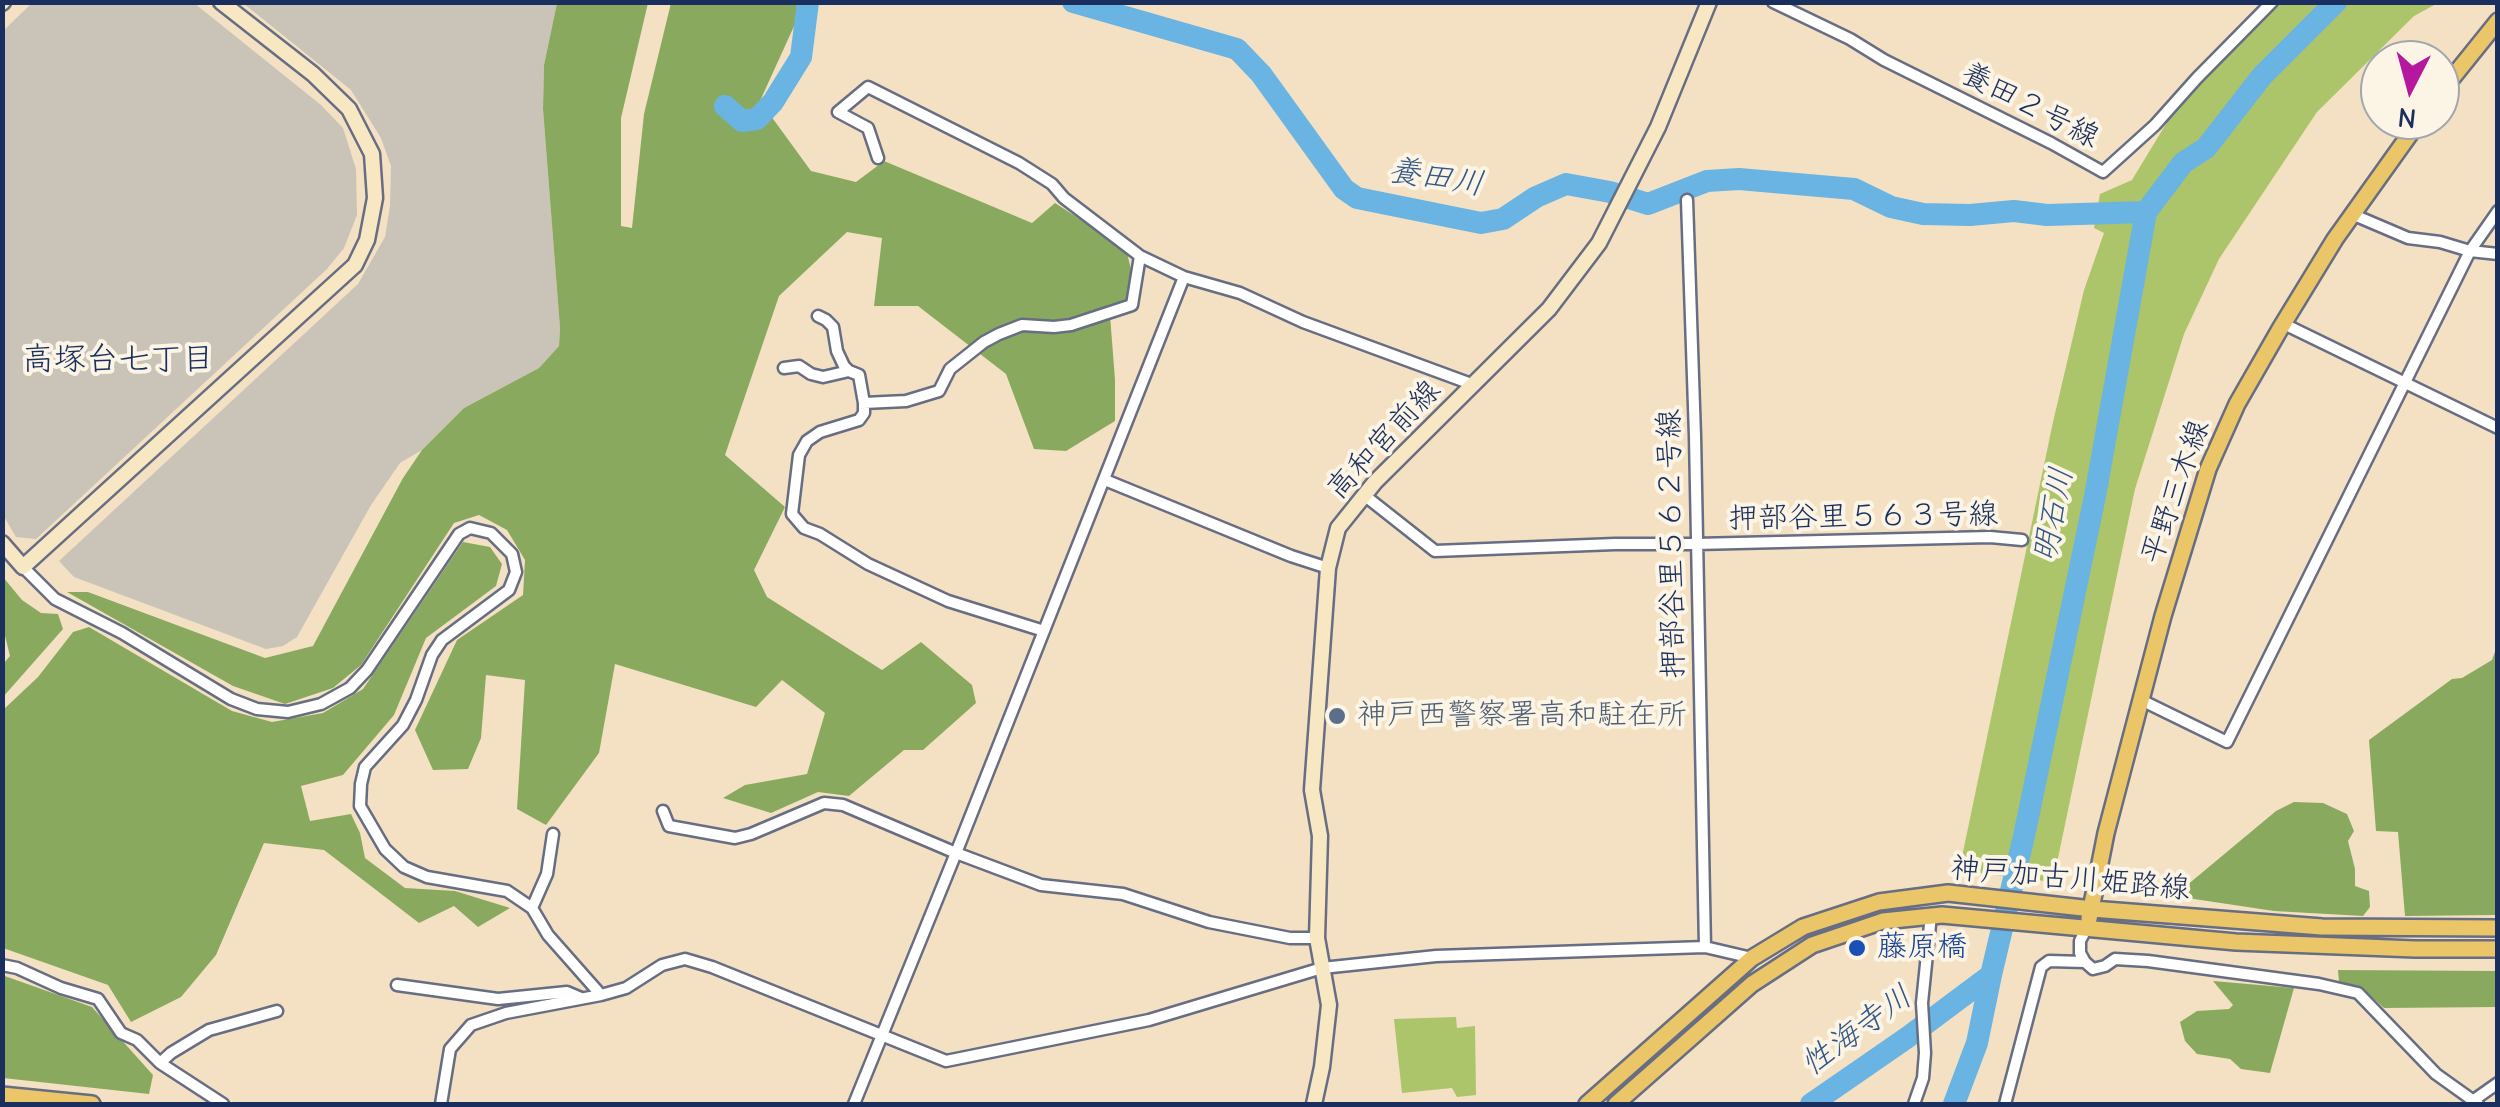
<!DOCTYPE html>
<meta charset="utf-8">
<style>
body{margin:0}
#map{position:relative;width:2500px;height:1107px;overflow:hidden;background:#f4e1c4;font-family:"Comic Neue",sans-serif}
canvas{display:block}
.frame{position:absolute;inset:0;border:5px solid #1b2f5e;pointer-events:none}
.north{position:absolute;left:2360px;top:40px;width:100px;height:100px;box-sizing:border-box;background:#fcf5e5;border:2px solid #a2a6af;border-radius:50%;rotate:186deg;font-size:28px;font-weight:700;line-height:40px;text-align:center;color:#1b2f5e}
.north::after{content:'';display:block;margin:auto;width:35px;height:45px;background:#b5179e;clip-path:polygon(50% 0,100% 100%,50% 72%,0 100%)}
</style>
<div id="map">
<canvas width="2500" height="1107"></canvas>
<div class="frame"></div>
<div class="north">N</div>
</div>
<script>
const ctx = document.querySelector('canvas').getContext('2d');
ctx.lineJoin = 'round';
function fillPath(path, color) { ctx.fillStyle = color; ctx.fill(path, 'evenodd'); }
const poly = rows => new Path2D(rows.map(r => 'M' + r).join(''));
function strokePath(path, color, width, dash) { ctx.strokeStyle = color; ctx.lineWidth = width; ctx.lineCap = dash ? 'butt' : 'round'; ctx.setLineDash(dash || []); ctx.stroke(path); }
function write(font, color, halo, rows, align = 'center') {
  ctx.font = font + ' "Comic Neue","Klee One",sans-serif'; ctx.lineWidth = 8; ctx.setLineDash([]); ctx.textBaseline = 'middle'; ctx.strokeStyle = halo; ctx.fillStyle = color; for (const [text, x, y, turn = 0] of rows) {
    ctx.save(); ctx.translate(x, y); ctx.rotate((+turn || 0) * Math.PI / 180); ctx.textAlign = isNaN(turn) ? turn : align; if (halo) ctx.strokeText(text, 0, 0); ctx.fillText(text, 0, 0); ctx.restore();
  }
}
const industrial = poly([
 [32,3,194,3,321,105,343,128,356,169,357,215,344,248,327,269,36,539,16,537,2,513,3,31],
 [243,3,557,3,544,65,543,109,560,328,559,346,539,368,464,408,422,450,400,463,371,505,297,637,283,646,266,649,74,577,59,561,358,284,385,237,390,206,391,166,381,138,351,90]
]);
const green = poly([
 [2281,3,2438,3,2414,16,2317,112,2219,259,2184,334,2135,489,2053,882,1959,871,2053,422,2084,290,2104,233,2094,228,2100,194,2132,180,2178,104],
 [1456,1017,1457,1028,1475,1026,1476,1095,1457,1097,1452,1088,1402,1093,1394,1019]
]);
const forest = poly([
 [805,2,760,101,811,171,856,182,884,161,1032,223,1055,203,1126,249,1138,298,1110,315,1115,380,1115,421,1066,451,1034,449,1006,374,918,306,874,306,882,238,847,232,779,296,725,455,785,507,754,570,767,597,882,670,921,642,972,685,976,703,923,750,904,750,849,796,818,792,771,813,723,798,745,785,807,774,825,713,782,680,756,707,615,664,599,753,546,825,517,809,525,680,486,675,481,738,468,769,433,770,415,730,457,640,523,595,525,560,507,530,479,515,454,523,361,665,333,688,285,704,233,686,67,592,88,592,265,658,313,646,403,478,422,450,464,408,539,368,559,346,560,328,543,109,544,65,557,3,648,3,621,118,621,226,632,228,644,114,671,3],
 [463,542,490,547,502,564,496,586,426,638,394,715,343,775,301,786,310,821,351,814,360,833,365,858,405,888,455,891,510,908,478,927,454,906,419,923,324,850,264,843,216,955,181,997,131,1022,108,985,3,948,3,710,38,677,73,632,89,627,232,711,272,722,323,713,363,689],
 [3,577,22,600,41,613,58,614,63,629,3,697,3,664,10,656,3,628],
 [2497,646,2497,915,2405,916,2398,832,2376,831,2369,740,2452,679,2462,678,2492,660],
 [2294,802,2323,803,2347,814,2354,831,2348,841,2355,869,2355,886,2369,891,2370,907,2363,916,2274,911,2174,896,2276,811],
 [2338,970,2497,971,2497,1007,2384,1008,2362,988,2339,983],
 [2,975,92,1007,153,1075,149,1094,3,1078],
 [2213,981,2294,988,2270,1073,2241,1069,2230,1059,2197,1054,2185,1041,2180,1022,2197,1011,2229,1009,2233,1005]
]);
const river = poly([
 [1073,2,1237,49,1261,74,1344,189,1357,198,1481,223,1503,219,1536,197,1566,184,1610,192,1648,204,1707,181,1739,179,1854,189,1891,207,1923,214,1970,215,2014,211,2047,215,2146,212],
 [725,106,742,121,757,119,773,102,801,57,808,2],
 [1811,1104,1908,1037,1991,975],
 [1954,1104,1977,1043,1991,975,2024,836,2095,496,2146,212,2183,163,2206,148,2262,76,2336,2]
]);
const street = poly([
 [1773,2,1850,39,1884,60,2051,143,2103,172,2155,125,2197,78,2272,2],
 [878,158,868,128,838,112,868,87,1019,163,1052,184,1064,198,1140,256,1184,277,1240,293,1303,322,1474,385],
 [1687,200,1695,436,1705,947],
 [2354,215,2408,238,2440,242,2470,251,2498,254],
 [818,316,826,320,833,327,837,351,844,366,849,371,859,375,864,403],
 [2284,324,2498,428],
 [784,368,799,366,811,374,823,377,849,371],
 [1105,480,1291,556,1328,568],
 [1364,495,1435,551,1615,544,1696,544,1990,537,2022,540],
 [23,567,55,599,122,633,231,699,257,709,288,712,321,704,350,688,367,670,459,534,470,528,491,533,512,554,516,572,509,590,442,640,432,655,416,700,403,725,365,767,361,784,360,806,385,849,404,867,427,877,507,891,532,908,548,935,601,995],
 [1044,631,948,601,868,564,820,534,804,528,792,514,799,455,807,441,820,432,859,420,864,413,864,403,906,401,939,391,950,369,984,342,999,334,1022,325,1054,327,1071,325,1132,305,1140,256],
 [2141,700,2227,742,2470,251,2498,211],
 [663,811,669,826,735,838,751,834,824,803,843,805,956,853,1041,885,1123,894,1209,922,1290,938,1317,938],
 [532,908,547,874,553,834],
 [2087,927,2080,941,2080,953,2085,962,2093,969,2105,966,2115,959,2148,961,2319,984,2358,993,2436,1074,2478,1104],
 [2,965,17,968,61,988,98,999,121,1033,137,1040,160,1063],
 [397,985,498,999,567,992,581,998],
 [2471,1102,2498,1083],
 [223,1104,160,1063,171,1053,209,1030,277,1011],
 [441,1104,450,1049,471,1025,506,1013,601,995,626,988,662,965,685,959,712,967,946,1061,1149,1020,1322,968,1436,956,1705,947,1752,958],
 [854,1104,956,853,1184,277],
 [1914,1104,1923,1078,1925,1053,1922,1003,1931,915],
 [2005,1104,2041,967,2049,961,2085,962]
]);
const secondary = poly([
 [2,3,3,2],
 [2,543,23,567,355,265,367,240,375,198,372,154,349,109,313,74,221,2],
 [1314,1104,1322,1067,1329,1005,1317,938,1320,836,1312,790,1328,568,1338,528,1375,482,1549,309,1599,243,1658,127,1709,2]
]);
const primary = poly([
 [2440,93,2498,21],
 [2089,919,2106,833,2163,616,2208,469,2237,404,2280,329,2335,239,2420,120],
 [2,1095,92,1104],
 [1587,1104,1752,958,1803,927,1879,902,1948,893,2092,909,2322,927,2498,928],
 [1616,1104,1752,984,1812,945,1883,921,1942,915,2236,942,2415,949,2498,949]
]);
const markers = [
 [1337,716,10,"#5c6f8a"],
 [1857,948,10,"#1a4fb4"]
];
const streetNames = [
 ["養田２号線",2030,106,27],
 ["高和宮前線",1384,440,-47],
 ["平野三木線",2176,492,-71],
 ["押部谷里５６３号線",1863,517,-1],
 ["押部谷里５６２号線",1672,544,-91],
 ["神戸加古川姫路線",2070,879,5]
];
const serviceNames = [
 ["神戸西警察署高和駐在所",1357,716]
];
const transitNames = [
 ["藤原橋",1877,948]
];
const waterNames = [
 ["養田川",1436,178,9],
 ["明石川",2054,515,-79],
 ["性海寺川",1857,1031,-36]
];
const neighbourhoodNames = [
 ["高塚台七丁目",118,360]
];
fillPath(industrial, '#c9c3b8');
fillPath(green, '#acc46a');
fillPath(forest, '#89aa5e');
strokePath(river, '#69b4e2', 22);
strokePath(street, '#676d82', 15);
strokePath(secondary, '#676d82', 19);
strokePath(primary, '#676d82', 20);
strokePath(street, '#fff', 10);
strokePath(secondary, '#f7e8c3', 14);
strokePath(primary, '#ebc669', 15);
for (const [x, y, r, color] of markers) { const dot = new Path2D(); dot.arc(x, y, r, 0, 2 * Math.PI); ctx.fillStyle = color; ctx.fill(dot); strokePath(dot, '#fcf5e5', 4); }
write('30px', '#1b2f5e', '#fcf5e5', streetNames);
write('30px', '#4e5e75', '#fcf5e5', serviceNames, 'left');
write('30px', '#164399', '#fcf5e5', transitNames, 'left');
write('italic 32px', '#325786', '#fcf5e5', waterNames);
write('32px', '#1b2f5e', '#fcf5e5', neighbourhoodNames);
</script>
